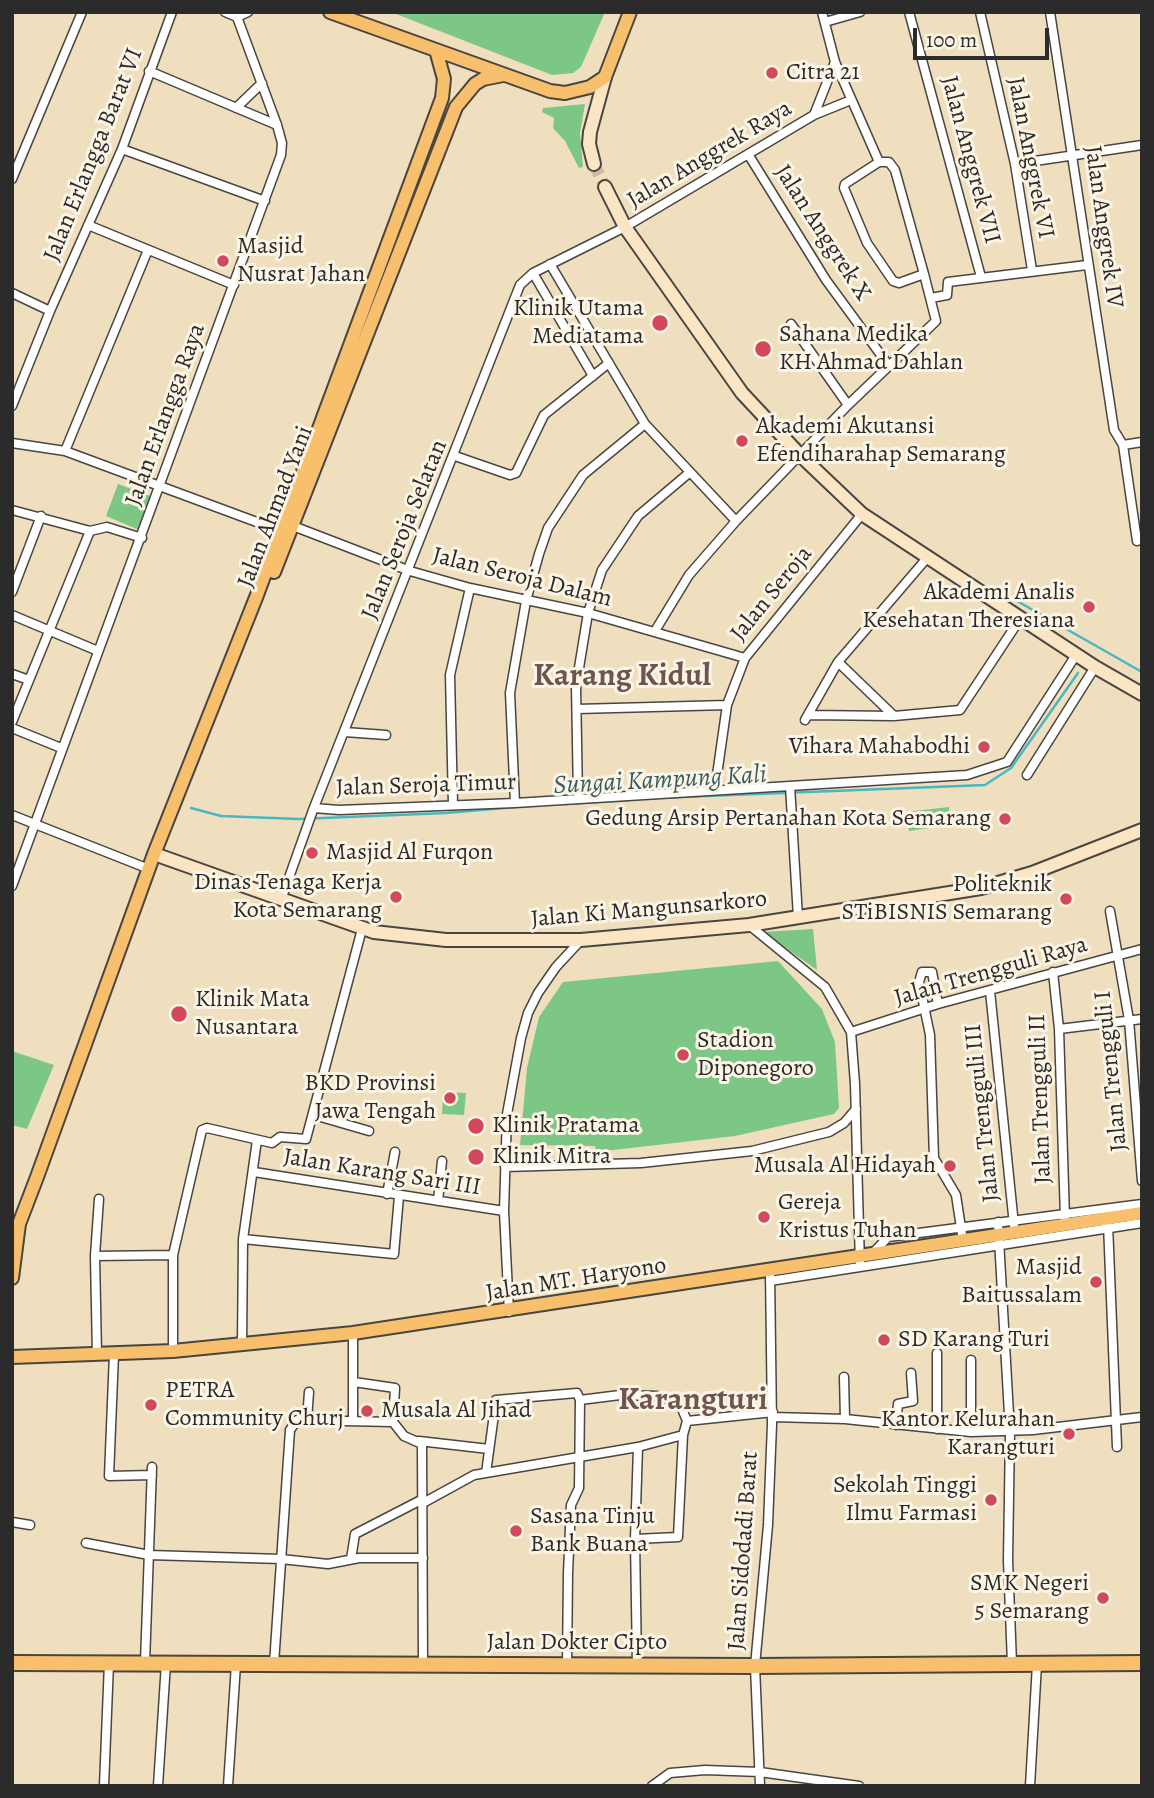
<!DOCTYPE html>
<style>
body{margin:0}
#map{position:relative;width:1154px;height:1798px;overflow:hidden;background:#f0dfbf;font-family:Alegreya,serif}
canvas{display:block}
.frame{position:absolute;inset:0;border:14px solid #2b2b2b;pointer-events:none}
.scale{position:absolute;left:913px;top:28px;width:136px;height:32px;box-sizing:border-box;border:4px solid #2b2b2b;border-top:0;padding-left:9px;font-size:21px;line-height:24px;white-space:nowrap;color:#2b2b2b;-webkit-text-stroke:5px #fcf5e5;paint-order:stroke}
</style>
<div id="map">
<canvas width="1154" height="1798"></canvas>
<div class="frame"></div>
<div class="scale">100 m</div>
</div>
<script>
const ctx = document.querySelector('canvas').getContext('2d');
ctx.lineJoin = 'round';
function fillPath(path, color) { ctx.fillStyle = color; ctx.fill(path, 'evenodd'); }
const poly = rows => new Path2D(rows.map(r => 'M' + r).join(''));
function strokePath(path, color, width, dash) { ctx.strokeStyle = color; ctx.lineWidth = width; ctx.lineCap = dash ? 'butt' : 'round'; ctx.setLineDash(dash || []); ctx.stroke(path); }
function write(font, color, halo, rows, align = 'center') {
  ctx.font = font + ' Alegreya,serif'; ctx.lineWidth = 6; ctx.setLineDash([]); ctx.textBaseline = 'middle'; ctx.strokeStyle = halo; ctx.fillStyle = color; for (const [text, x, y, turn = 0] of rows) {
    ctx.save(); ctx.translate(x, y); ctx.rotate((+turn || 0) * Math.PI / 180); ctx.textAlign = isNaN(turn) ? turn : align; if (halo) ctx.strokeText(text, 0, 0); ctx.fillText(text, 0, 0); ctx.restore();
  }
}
const green = poly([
 [391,12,605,12,581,67,573,73,552,75],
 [585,104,580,133,583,167,579,168,565,141,553,128,554,118,542,112,543,108],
 [118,484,153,497,139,530,106,516],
 [949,807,951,825,909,831,906,812],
 [813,929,817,970,763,932],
 [778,961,822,1009,835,1042,839,1108,834,1114,735,1136,596,1152,595,1146,520,1145,527,1068,539,1017,563,982],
 [12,1051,54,1065,27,1129,12,1125],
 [443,1092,466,1093,464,1115,442,1114]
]);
const stream = poly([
 [1017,601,1142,672],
 [656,798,985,785,1011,768,1078,673],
 [566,804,629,800],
 [191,808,221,816,299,819,446,813,528,806]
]);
const secondaryTunnel = poly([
 [594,164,605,187]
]);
const street = poly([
 [225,12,237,17,248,12],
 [822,12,835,62,879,162],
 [909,12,981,277],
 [980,12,1015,164,1032,270],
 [1050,12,1114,430,1123,445],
 [825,22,860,12],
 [149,71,277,125],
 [236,108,262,83],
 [814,115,835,62],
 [122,149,265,201],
 [748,154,826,280,889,366],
 [879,162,889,162,895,170,924,274,899,283,893,281,867,243,844,188,845,184,879,162],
 [1015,164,1142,145],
 [12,179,82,12],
 [88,225,234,285],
 [550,264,645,424,736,521],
 [533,273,593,376],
 [12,293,50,311],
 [931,298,947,295,948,282,1087,265],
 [791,324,848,405],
 [12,406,50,311,122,149,172,12],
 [12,443,65,451,281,531],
 [1123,445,1137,541],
 [1123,445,1142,442],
 [65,451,148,250],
 [455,456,510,475,516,473,544,415,609,363],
 [12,510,90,531,107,527,142,538],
 [293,526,410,571,470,588,588,613,745,658],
 [12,592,41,516],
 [12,615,98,651],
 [655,631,689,575,736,521,848,405,936,321,924,274],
 [838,662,894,716],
 [12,674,29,680],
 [577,709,727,705],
 [809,715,894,716,960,710,1020,619],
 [805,720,838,662,927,558],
 [12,722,90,531],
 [12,728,61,748],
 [345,732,386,735],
 [1027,775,1095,667],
 [790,786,798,917],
 [715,789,727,705,745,658,862,514],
 [578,798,576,686,588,613,602,570,638,516,689,473],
 [515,803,510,693,526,601,539,554,548,528,583,475,645,424],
 [453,805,450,675,470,588],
 [314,808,339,810,515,803,967,775,1007,762,1076,655],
 [12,815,149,869],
 [12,886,281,155,282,143,277,125,237,17],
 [281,900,313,810,520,285,533,273,625,227,814,115,851,100],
 [1110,911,1129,1020,1142,1181],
 [749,925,825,987,851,1032,855,1084,860,1265],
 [1053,972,1059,1029,1065,1218],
 [990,991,1014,1225],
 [938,1004,932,972,922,972,919,982,930,1035,934,1158,956,1195,963,1241],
 [1059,1029,1142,1019],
 [851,1032,938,1004,1142,949],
 [314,1115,369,1131],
 [505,1167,641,1163,752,1151,829,1132,844,1123,856,1109],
 [254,1172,504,1211],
 [387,1194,395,1152],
 [438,1201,442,1161],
 [998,1222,1010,1432,1008,1560,1012,1664],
 [1108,1224,1117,1447],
 [243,1239,394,1254,399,1196],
 [873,1253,888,1237,1142,1204],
 [95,1256,173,1255],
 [770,1281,1142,1223],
 [509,1312,504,1211,507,1114,521,1038,528,1013,538,993,556,967,581,940],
 [242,1345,243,1239,257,1140],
 [173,1351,173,1255,202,1130,207,1128,272,1143,280,1137,306,1139,362,929],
 [937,1353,937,1429],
 [114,1354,109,1476,152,1475],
 [97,1355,95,1256,99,1199],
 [844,1377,845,1419],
 [354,1382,395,1388,393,1422],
 [773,1417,845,1419,971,1432,1033,1430,1142,1417],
 [307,1420,309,1392],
 [353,1421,353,1333],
 [687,1421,773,1412],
 [896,1425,898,1404,913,1401,911,1373],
 [971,1432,971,1360],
 [419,1441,489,1449],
 [486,1473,496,1400,577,1393,580,1400],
 [423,1503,474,1475,638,1447,683,1435],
 [12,1522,30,1525],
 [635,1539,678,1537,683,1435,687,1421],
 [86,1543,149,1555,281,1559,328,1564,359,1558,423,1558],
 [351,1559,355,1534,423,1499],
 [145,1663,152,1467],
 [274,1664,290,1430,297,1420,393,1422,404,1436,422,1444,423,1665],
 [567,1665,568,1573,571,1505,579,1488,580,1400,620,1395,657,1396,680,1404,687,1421],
 [637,1666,635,1539,638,1447],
 [104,1786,109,1663],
 [158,1786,166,1663],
 [228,1786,236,1664],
 [652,1786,670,1773,705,1770,760,1772,859,1786],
 [760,1786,755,1666,768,1525,772,1424,770,1271],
 [1030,1786,1037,1664]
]);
const secondary = poly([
 [594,164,589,144,590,132,605,77],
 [605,187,625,227,742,393,800,455,862,514,1095,667,1142,694],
 [160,856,374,932,446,940,581,940,749,925,981,888,1032,873,1142,830]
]);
const primary = poly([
 [330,12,550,91,565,93,590,87,605,77,630,12],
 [274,572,456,107,475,84,483,79,503,75],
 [12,1278,19,1224,37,1177,154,854,257,595,442,98,444,79,436,50],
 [12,1357,173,1351,353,1333,1142,1213]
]);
const highway = poly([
 [12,1663,755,1666,1142,1663]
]);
const markers = [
 [772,73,7,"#d1495b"],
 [223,261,7,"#d1495b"],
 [660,323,9,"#d1495b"],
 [763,349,9,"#d1495b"],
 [742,441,7,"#d1495b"],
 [1089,607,7,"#d1495b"],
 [984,747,7,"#d1495b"],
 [1005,819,7,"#d1495b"],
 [312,853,7,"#d1495b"],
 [396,897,7,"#d1495b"],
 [1066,899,7,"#d1495b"],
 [179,1014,9,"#d1495b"],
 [683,1055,7,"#d1495b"],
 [450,1098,7,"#d1495b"],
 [476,1126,9,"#d1495b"],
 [476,1157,9,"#d1495b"],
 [950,1166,7,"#d1495b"],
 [764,1217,7,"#d1495b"],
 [1096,1282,7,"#d1495b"],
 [884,1340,7,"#d1495b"],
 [151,1405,7,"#d1495b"],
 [367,1411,7,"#d1495b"],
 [1069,1434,7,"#d1495b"],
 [991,1500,7,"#d1495b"],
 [516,1531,7,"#d1495b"],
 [1103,1598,7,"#d1495b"]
];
const poiNames = [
 ["Citra 21",786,73],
 ["Masjid",237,247],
 ["Nusrat Jahan",237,275],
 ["Klinik Utama",644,309,"right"],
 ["Mediatama",644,337,"right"],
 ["Sahana Medika",779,335],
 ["KH Ahmad Dahlan",779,363],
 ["Akademi Akutansi",756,427],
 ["Efendiharahap Semarang",756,455],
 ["Akademi Analis",1075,593,"right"],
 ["Kesehatan Theresiana",1075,621,"right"],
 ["Vihara Mahabodhi",970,747,"right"],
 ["Gedung Arsip Pertanahan Kota Semarang",991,819,"right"],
 ["Masjid Al Furqon",326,853],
 ["Dinas Tenaga Kerja",382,883,"right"],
 ["Kota Semarang",382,911,"right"],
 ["Politeknik",1052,885,"right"],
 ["STiBISNIS Semarang",1052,913,"right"],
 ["Klinik Mata",195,1000],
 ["Nusantara",195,1028],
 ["Stadion",697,1041],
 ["Diponegoro",697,1069],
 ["BKD Provinsi",436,1084,"right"],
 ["Jawa Tengah",436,1112,"right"],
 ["Klinik Pratama",492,1126],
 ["Klinik Mitra",492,1157],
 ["Musala Al Hidayah",936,1166,"right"],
 ["Gereja",778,1203],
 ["Kristus Tuhan",778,1231],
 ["Masjid",1082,1268,"right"],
 ["Baitussalam",1082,1296,"right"],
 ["SD Karang Turi",898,1340],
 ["PETRA",165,1391],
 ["Community Churj",165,1419],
 ["Musala Al Jihad",381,1411],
 ["Kantor Kelurahan",1055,1420,"right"],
 ["Karangturi",1055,1448,"right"],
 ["Sekolah Tinggi",977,1486,"right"],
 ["Ilmu Farmasi",977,1514,"right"],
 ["Sasana Tinju",530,1517],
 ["Bank Buana",530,1545],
 ["SMK Negeri",1089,1584,"right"],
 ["5 Semarang",1089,1612,"right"]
];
const streetNames = [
 ["Jalan Erlangga Barat VI",94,155,-68],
 ["Jalan Anggrek Raya",710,155,-31],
 ["Jalan Anggrek VI",1030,158,79],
 ["Jalan Anggrek VII",970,160,75],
 ["Jalan Anggrek IV",1103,227,82],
 ["Jalan Anggrek X",822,233,57],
 ["Jalan Erlangga Raya",166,415,-70],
 ["Jalan Ahmad Yani",276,507,-69],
 ["Jalan Seroja Selatan",405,530,-68],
 ["Jalan Seroja Dalam",522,578,14],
 ["Jalan Seroja",772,594,-51],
 ["Jalan Seroja Timur",426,786,-2],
 ["Jalan Ki Mangunsarkoro",649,910,-5],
 ["Jalan Trengguli Raya",991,972,-16],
 ["Jalan Trengguli I",1112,1071,-96],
 ["Jalan Trengguli II",1041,1099,-92],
 ["Jalan Trengguli III",983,1113,-96],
 ["Jalan Karang Sari III",382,1173,9],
 ["Jalan MT. Haryono",576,1280,-9],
 ["Jalan Sidodadi Barat",744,1551,-86],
 ["Jalan Dokter Cipto",577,1643]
];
const waterNames = [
 ["Sungai Kampung Kali",660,781,-3]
];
const districtNames = [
 ["Karang Kidul",622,677],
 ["Karangturi",693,1401]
];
fillPath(green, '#7cc785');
strokePath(stream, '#49b7c3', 2.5);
strokePath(secondaryTunnel, '#c9bba1', 12, [12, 6]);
strokePath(street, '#494641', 11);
strokePath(secondary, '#494641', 16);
strokePath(primary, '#494641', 16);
strokePath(highway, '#494641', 18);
strokePath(street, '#fff', 8);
strokePath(secondary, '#fce5c4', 12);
strokePath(primary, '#f8bf6c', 12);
strokePath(highway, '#f8bf6c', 14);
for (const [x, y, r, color] of markers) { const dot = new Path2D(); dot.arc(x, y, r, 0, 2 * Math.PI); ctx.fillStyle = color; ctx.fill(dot); strokePath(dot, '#fcf5e5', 2.5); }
write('24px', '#2b2b2b', '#fcf5e5', poiNames, 'left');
write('24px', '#2b2b2b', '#fcf5e5', streetNames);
write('italic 26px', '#365c60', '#fcf5e5', waterNames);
write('bold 32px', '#6e5551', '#fcf5e5', districtNames);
</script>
